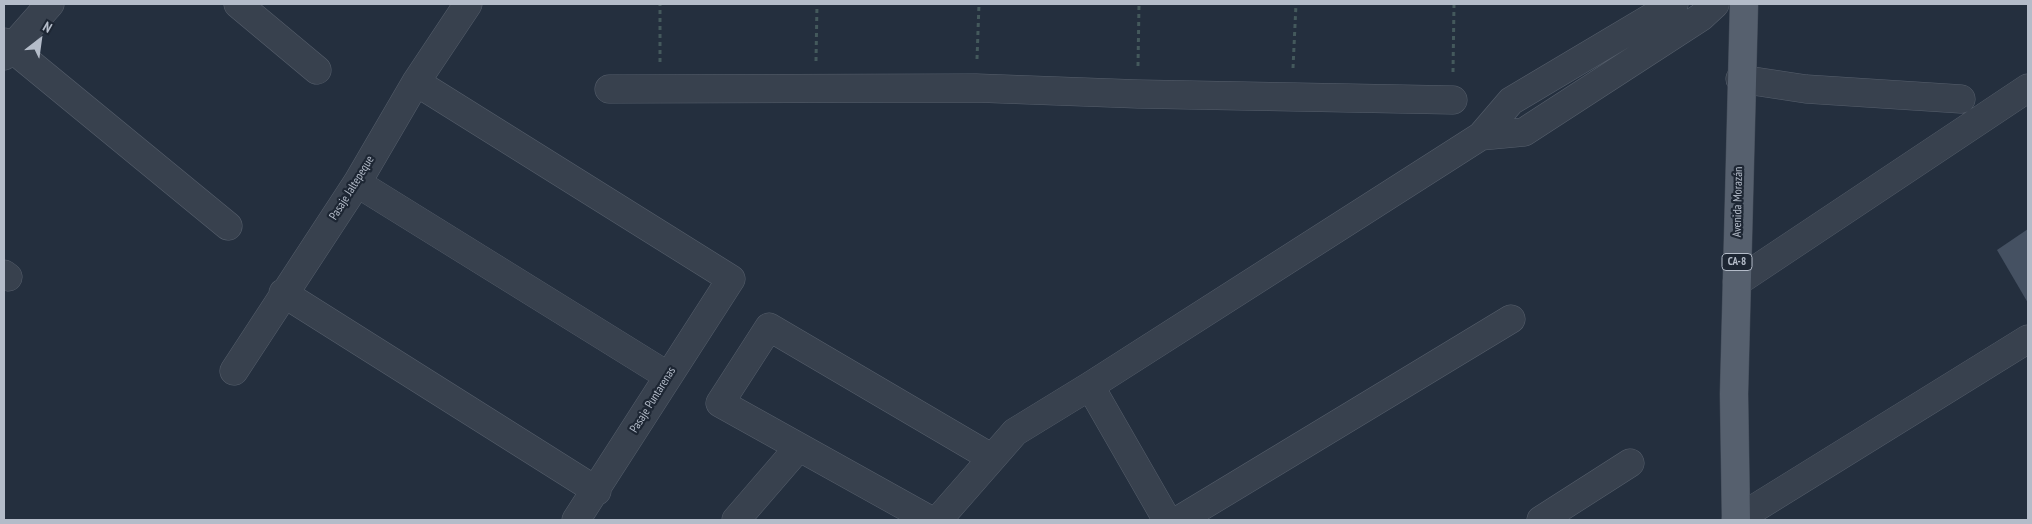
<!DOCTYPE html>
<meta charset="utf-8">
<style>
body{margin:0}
#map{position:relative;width:2032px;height:524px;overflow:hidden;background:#242f3e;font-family:"PT Sans Narrow",sans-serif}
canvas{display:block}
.frame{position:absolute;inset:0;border:5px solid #b4bcc9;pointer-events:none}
.north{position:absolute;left:15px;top:15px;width:50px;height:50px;-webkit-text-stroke:4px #1d2633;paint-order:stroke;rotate:30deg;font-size:14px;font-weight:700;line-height:20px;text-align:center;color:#b4bcc9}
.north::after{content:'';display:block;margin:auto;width:18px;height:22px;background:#b4bcc9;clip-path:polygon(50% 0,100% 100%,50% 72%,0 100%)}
</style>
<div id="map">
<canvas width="2032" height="524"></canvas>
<div class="frame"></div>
<div class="north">N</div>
</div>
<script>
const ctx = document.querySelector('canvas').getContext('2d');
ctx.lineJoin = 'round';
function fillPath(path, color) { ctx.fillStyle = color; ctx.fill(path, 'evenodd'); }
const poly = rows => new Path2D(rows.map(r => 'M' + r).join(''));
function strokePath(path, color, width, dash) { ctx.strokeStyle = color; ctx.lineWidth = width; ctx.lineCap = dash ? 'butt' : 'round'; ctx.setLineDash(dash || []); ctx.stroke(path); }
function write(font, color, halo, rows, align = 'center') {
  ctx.font = font + ' "PT Sans Narrow",sans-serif'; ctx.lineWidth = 4.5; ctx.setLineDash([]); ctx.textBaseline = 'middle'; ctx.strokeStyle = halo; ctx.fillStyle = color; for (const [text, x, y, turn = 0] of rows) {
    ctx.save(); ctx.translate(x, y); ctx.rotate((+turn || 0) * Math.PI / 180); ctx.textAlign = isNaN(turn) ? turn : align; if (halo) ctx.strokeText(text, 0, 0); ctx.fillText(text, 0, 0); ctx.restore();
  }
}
const building = poly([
 [2028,229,2028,303,1997,250]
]);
const path = poly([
 [977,59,979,4],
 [816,61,817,4],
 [660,62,660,4],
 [1138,66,1139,4],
 [1293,68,1296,4],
 [1453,72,1454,4]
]);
const minor = poly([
 [238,4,317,70],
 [4,42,228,226],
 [4,56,50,4],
 [1740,79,1806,89,1961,99],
 [416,82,731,279,576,520],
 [609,89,976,88,1138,94,1453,100],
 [1481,136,1524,132,1701,17,1715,4],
 [357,183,668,376],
 [4,274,8,277],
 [1737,282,2028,88],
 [283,293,597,491],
 [234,371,357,183,416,82,468,4],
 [1090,386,1167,520],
 [736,520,799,447],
 [930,520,720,403,769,327,992,458],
 [938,520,1015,432,1090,386,1481,136,1511,101,1674,4],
 [1179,520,1511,319],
 [1541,520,1630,463],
 [1736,520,2028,339]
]);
const major = poly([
 [1736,520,1734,394,1744,4]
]);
const shields = [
 [1737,262,30]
];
const shieldNames = [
 ["CA-8",1737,262]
];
const streetNames = [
 ["Pasaje Jaltepeque",352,188,-58],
 ["Avenida Morazán",1738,202,-89],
 ["Pasaje Puntarenas",653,400,-58]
];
fillPath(building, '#455162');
strokePath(minor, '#565f6c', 29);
strokePath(major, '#414a57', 29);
strokePath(path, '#44595c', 3, [4, 4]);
strokePath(minor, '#38414e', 28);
strokePath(major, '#56606e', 28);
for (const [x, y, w] of shields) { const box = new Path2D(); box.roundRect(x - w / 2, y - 8.5, w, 17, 4); ctx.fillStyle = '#1d2633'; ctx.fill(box); strokePath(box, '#b4bcc9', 1); }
write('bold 11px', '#b4bcc9', null, shieldNames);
write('12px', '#b4bcc9', '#1d2633', streetNames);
</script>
